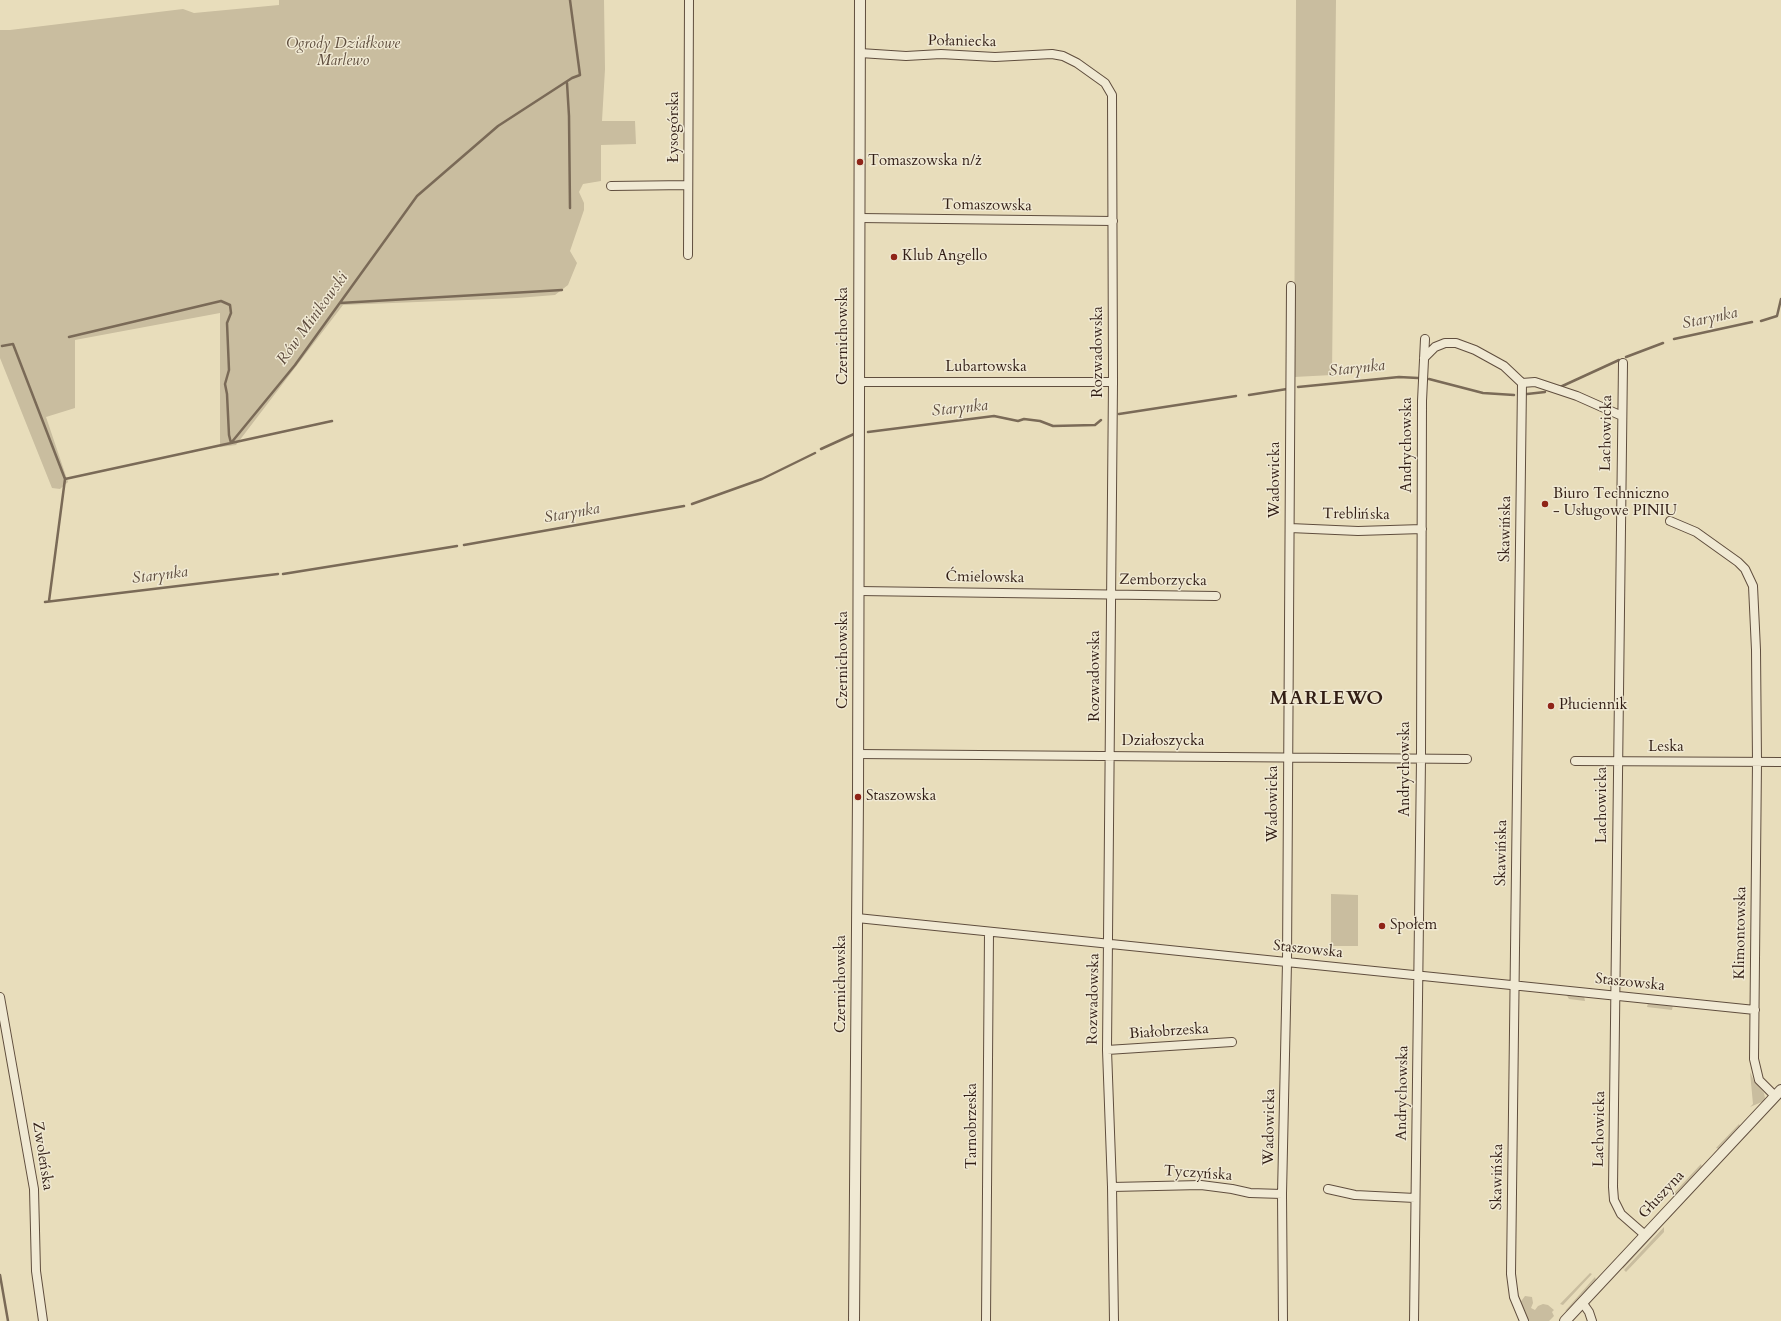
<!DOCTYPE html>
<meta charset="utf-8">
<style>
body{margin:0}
canvas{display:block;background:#e8ddbb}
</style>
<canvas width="1781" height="1321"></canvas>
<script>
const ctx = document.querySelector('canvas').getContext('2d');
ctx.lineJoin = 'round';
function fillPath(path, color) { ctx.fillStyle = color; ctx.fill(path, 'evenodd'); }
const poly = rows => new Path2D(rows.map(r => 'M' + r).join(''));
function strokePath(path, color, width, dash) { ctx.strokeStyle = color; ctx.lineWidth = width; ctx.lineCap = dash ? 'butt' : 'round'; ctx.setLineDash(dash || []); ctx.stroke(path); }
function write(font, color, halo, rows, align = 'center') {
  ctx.font = font + ' Cardo,serif'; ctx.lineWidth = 3; ctx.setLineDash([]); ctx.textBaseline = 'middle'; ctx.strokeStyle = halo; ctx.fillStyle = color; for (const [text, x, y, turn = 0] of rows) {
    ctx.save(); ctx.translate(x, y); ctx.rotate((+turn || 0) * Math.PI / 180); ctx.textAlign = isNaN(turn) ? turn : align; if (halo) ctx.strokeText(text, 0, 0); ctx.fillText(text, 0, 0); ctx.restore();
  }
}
const green = poly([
 [279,0,604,0,605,69,602,121,635,121,636,144,601,145,601,181,583,184,579,192,584,203,584,210,570,251,577,263,568,285,555,295,517,298,343,305,236,445,220,447,220,313,75,340,75,408,46,417,68,482,60,489,52,488,0,358,0,30,10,30,183,9,194,13,279,5],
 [1296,0,1336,0,1332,375,1294,377],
 [1331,894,1358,895,1358,946,1331,946],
 [1566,994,1584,996,1585,1001,1569,999],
 [1648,1003,1673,1005,1672,1010,1647,1007],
 [1750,1072,1754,1081,1764,1093,1765,1098,1764,1101,1750,1107,1753,1104],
 [1739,1124,1740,1126,1719,1149,1716,1148],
 [1701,1164,1702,1167,1677,1194,1674,1193],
 [1664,1227,1664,1232,1626,1272,1624,1270],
 [1657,1228,1657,1232,1623,1269,1622,1266],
 [1590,1273,1592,1274,1563,1305,1560,1304],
 [1595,1277,1596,1280,1569,1310,1565,1311],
 [1525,1296,1532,1297,1533,1303,1531,1308,1535,1310,1538,1306,1543,1304,1548,1305,1554,1310,1552,1312,1554,1316,1549,1321,1527,1321,1519,1304]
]);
const stream = poly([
 [567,83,569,116,570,208],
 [340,303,562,290],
 [1761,321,1777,316,1781,299],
 [69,337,221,301,230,305,231,313,227,323,229,370,225,384,227,394,229,435,231,443,332,421],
 [1674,339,1752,322],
 [2,346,13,344,65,479],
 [1626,357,1663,343],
 [1429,379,1483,393,1514,395],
 [1298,387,1399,377,1418,378],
 [1558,388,1619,360],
 [1527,394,1545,392],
 [1249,395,1287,389],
 [1119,414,1236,396],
 [868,432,994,416,1018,421,1024,419,1040,421,1053,426,1095,425,1101,420],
 [821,449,854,434],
 [692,504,762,479,815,453],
 [464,545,684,506],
 [283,574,457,546],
 [49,601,65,479,231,443,295,365,417,196,498,126,572,78,580,75,570,0],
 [45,602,278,574],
 [0,1275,8,1321]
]);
const minor = poly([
 [860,53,906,56,941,54,995,57,1052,54,1063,56,1077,63,1105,83,1112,95,1113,382,1107,1050,1112,1187,1114,1321],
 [611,186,688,185],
 [860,218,1113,221],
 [688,255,689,0],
 [1424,358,1435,347,1445,343,1456,343,1475,350,1504,366,1522,383],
 [1623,363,1613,1187,1614,1200,1621,1214,1645,1235],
 [859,382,1113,382],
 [1522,383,1511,1274,1514,1297,1524,1321],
 [1522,383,1535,382,1577,396,1622,416],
 [1670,521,1696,532,1738,562,1745,569,1753,586,1756,650,1757,762,1754,1059,1759,1080,1775,1096],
 [1290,528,1358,531,1422,529],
 [859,591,1216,596],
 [858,754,1467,759],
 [1575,761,1781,762],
 [857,918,1755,1010],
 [0,997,34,1189,36,1271,43,1321],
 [1107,1050,1232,1042],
 [1112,1187,1201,1185,1232,1189,1250,1193,1282,1194],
 [1328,1189,1355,1195,1415,1198],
 [1582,1302,1589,1312,1592,1321],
 [986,1321,989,932],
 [1283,1321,1282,1194,1287,962,1291,286],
 [1414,1321,1421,759,1422,401,1425,339]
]);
const tertiary = poly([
 [854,1321,858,797,860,0],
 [1565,1321,1781,1090]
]);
const markers = [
 [860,162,4,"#8f2418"],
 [894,257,4,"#8f2418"],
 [1545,504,4,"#8f2418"],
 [1551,706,4,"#8f2418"],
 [858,797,4,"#8f2418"],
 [1382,926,4,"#8f2418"]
];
const streetNames = [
 ["Połaniecka",962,42,1],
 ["Łysogórska",675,127,-90],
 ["Tomaszowska",987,206,1],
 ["Czernichowska",844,336,-90],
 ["Rozwadowska",1099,352,-90],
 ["Lubartowska",986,368],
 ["Lachowicka",1607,433,-89],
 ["Andrychowska",1408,445,-90],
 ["Wadowicka",1276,480,-90],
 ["Treblińska",1356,515,1],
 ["Skawińska",1506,529,-89],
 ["Ćmielowska",985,578,1],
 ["Zemborzycka",1163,581,1],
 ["Czernichowska",844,660,-90],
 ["Rozwadowska",1096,676,-90],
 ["Działoszycka",1163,742],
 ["Leska",1666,748],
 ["Andrychowska",1406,769,-90],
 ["Wadowicka",1274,804,-90],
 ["Lachowicka",1603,805,-90],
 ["Skawińska",1502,853,-89],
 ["Klimontowska",1741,933,-89],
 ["Staszowska",1308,950,6],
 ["Staszowska",1630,983,6],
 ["Czernichowska",842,984,-90],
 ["Rozwadowska",1094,999,-89],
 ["Białobrzeska",1169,1032,-4],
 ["Andrychowska",1403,1093,-89],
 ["Tarnobrzeska",973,1126,-90],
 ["Wadowicka",1270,1127,-89],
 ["Lachowicka",1600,1129,-89],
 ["Zwoleńska",42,1156,81],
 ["Tyczyńska",1198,1174,4],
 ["Skawińska",1498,1177,-89],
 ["Głuszyna",1662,1195,-47]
];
const parkNames = [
 ["Ogrody Działkowe",343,45],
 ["Marlewo",343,62]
];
const poiNames = [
 ["Tomaszowska n/ż",868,162],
 ["Klub Angello",902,257],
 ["Biuro Techniczno",1553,495],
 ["- Usługowe PINIU",1553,512],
 ["Płuciennik",1559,706],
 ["Staszowska",866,797],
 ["Społem",1390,926]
];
const waterNames = [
 ["Rów Minikowski",313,319,-54],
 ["Starynka",1710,319,-12],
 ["Starynka",1357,369,-6],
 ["Starynka",960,409,-6],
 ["Starynka",572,514,-10],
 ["Starynka",160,576,-7]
];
const districtNames = [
 ["MARLEWO",1327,700]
];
fillPath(green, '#c9bd9f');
strokePath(stream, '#7a6a57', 2.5);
strokePath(minor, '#604e3e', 10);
strokePath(tertiary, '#604e3e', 12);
strokePath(minor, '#f0e9d3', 8);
strokePath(tertiary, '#f0e9d3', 10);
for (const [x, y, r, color] of markers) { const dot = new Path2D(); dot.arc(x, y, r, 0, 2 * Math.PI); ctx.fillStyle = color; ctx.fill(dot); strokePath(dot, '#f0e9d3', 1.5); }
write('15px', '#321e15', '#f0e9d3', streetNames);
write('italic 15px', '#5f4e3e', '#f0e9d3', parkNames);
write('15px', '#321e15', '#f0e9d3', poiNames, 'left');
write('italic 16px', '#5c4a3c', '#f0e9d3', waterNames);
ctx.letterSpacing = '1px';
write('bold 19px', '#321e15', '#f0e9d3', districtNames);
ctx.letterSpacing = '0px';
</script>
